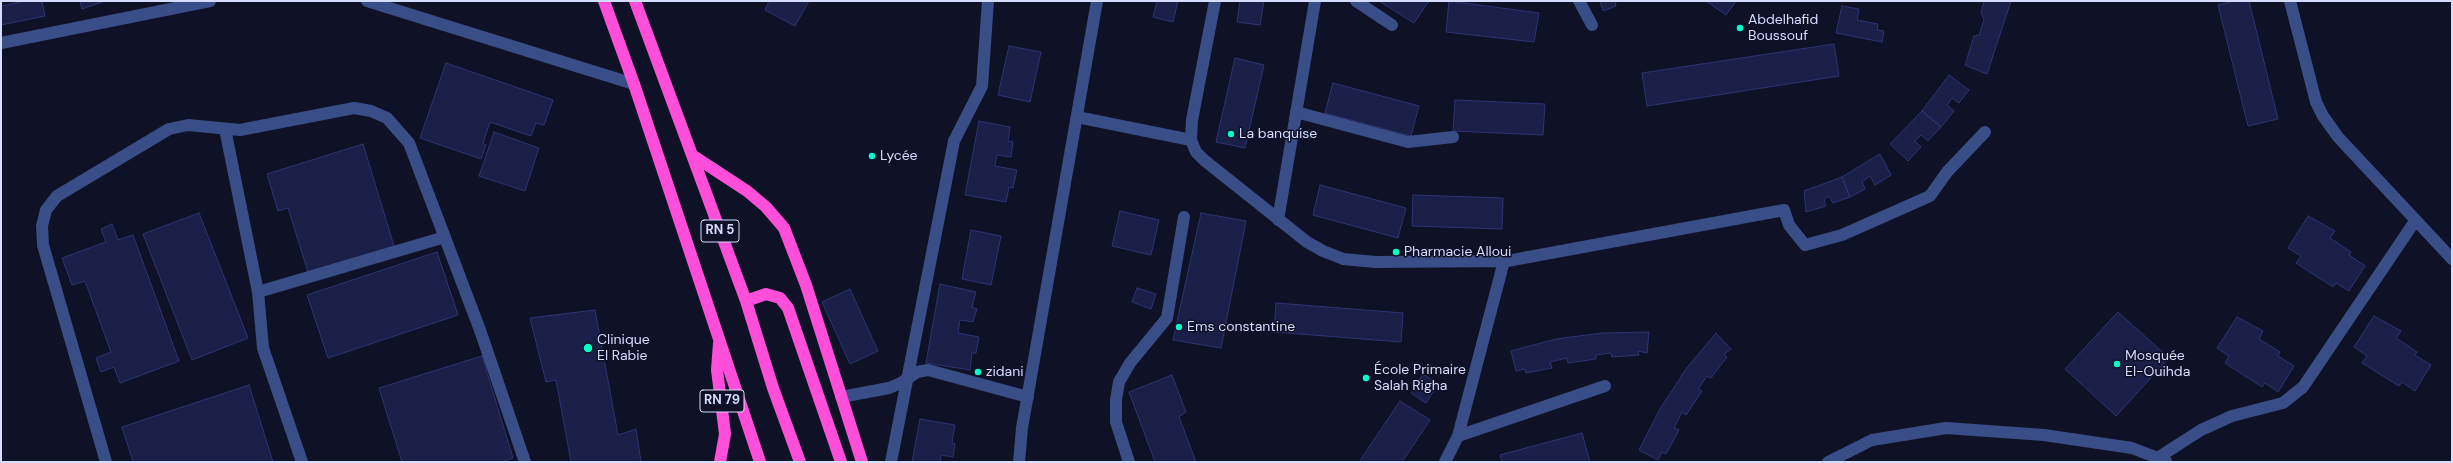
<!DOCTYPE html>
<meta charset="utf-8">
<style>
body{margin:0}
#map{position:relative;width:2453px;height:463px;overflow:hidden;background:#0f1226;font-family:"DM Sans",sans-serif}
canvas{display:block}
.frame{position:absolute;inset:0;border:2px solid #d4dcff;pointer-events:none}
</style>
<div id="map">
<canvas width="2453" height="463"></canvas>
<div class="frame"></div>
</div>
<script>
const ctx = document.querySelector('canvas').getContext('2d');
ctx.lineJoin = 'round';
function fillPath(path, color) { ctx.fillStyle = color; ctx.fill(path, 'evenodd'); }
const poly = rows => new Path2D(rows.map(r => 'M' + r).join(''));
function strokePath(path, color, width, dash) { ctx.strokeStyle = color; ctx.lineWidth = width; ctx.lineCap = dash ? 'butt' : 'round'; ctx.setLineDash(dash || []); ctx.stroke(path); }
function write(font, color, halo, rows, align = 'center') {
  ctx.font = font + ' "DM Sans",sans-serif'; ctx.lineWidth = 3; ctx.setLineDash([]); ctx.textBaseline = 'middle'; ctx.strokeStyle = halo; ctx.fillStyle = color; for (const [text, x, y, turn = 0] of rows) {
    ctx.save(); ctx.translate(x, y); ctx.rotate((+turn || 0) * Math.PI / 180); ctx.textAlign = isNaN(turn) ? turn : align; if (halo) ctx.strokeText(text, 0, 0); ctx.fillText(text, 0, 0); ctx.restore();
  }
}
const building = poly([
 [26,1,42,1,45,16,1,25,1,6,26,1],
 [80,1,105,1,82,9,80,1],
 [769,1,809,1,795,26,765,10,769,1],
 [1157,1,1178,1,1173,22,1153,17,1157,1],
 [1240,1,1264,1,1260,25,1237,22,1240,1],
 [1379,1,1429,1,1414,23,1379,1],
 [1449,1,1539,13,1534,42,1446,32,1449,1],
 [1600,1,1615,1,1616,6,1603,11,1600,1],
 [1706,1,1736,1,1726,15,1706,1],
 [1984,1,2011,1,1987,74,1965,65,1974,36,1979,35,1984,20,1981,13,1984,1],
 [2234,1,2249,1,2278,119,2248,126,2218,5,2234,1],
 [1842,6,1859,9,1857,20,1878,24,1877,30,1884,31,1882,42,1836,33,1842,6],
 [1834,44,1839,76,1647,106,1642,73,1834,44],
 [1009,46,1041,52,1030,102,998,95,1009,46],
 [1235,58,1264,65,1245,148,1216,142,1235,58],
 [446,63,553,100,544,125,536,123,531,136,490,122,483,143,486,145,481,159,420,138,446,63],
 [1949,75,1969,90,1959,103,1952,98,1947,105,1954,111,1941,127,1922,111,1949,75],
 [1333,83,1419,106,1411,136,1325,113,1333,83],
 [1455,100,1545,104,1543,135,1453,131,1455,100],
 [1922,111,1941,127,1928,141,1921,135,1915,141,1921,147,1908,161,1890,144,1922,111],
 [979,121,1010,127,1008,141,1013,142,1011,157,997,155,995,166,1017,170,1013,188,1009,187,1006,202,965,195,979,121],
 [494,132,539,148,525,191,479,176,494,132],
 [363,144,394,246,308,272,288,208,278,211,267,174,363,144],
 [1880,154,1891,175,1875,185,1870,176,1862,182,1865,189,1850,197,1842,177,1880,154],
 [1842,177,1850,197,1833,203,1829,196,1824,199,1826,206,1806,212,1804,191,1842,177],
 [1320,185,1406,208,1398,238,1313,215,1320,185],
 [1413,195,1503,198,1502,229,1412,226,1413,195],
 [1120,211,1159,220,1151,255,1112,246,1120,211],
 [199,213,248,338,192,360,143,234,199,213],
 [1201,213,1246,221,1221,348,1173,340,1201,213],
 [2308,216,2335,231,2330,238,2351,252,2349,255,2365,266,2349,291,2336,283,2333,287,2296,263,2301,256,2288,248,2308,216],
 [112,224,118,240,133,235,179,361,120,383,114,367,101,372,96,358,111,352,85,281,72,285,62,258,106,242,101,229,112,224],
 [971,230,1001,236,991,285,962,279,971,230],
 [437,252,458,315,328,358,307,295,437,252],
 [940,284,976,292,972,307,977,309,973,322,960,320,958,333,979,337,976,353,972,353,970,370,926,363,940,284],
 [1137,288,1156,294,1151,309,1132,302,1137,288],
 [850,289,878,351,850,364,822,302,850,289],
 [1276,303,1403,313,1401,342,1274,332,1276,303],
 [595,310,618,435,636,429,641,462,571,462,556,380,546,382,530,318,595,310],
 [2118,312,2169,358,2116,416,2065,369,2118,312],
 [2374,316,2401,331,2396,338,2417,352,2415,355,2431,365,2415,391,2402,382,2399,386,2362,363,2367,356,2354,347,2374,316],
 [2237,317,2263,331,2259,339,2280,352,2278,356,2294,366,2278,392,2265,383,2262,387,2225,363,2229,356,2217,348,2237,317],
 [1649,332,1647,353,1638,351,1639,355,1612,357,1611,353,1596,355,1596,359,1568,363,1567,358,1550,362,1552,368,1526,373,1525,369,1516,371,1511,351,1556,339,1602,333,1649,332],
 [1716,333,1731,349,1724,354,1727,357,1711,378,1707,376,1698,389,1702,391,1686,415,1682,412,1674,428,1679,430,1666,454,1662,452,1658,460,1639,450,1660,409,1686,369,1716,333],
 [482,356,513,458,501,462,402,462,379,388,482,356],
 [1423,374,1438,384,1426,403,1411,393,1423,374],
 [1172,375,1186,412,1179,417,1196,462,1155,462,1129,392,1172,375],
 [249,385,273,462,133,462,122,427,249,385],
 [1400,401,1430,420,1402,462,1359,462,1400,401],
 [920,419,955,425,952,443,955,444,953,457,941,455,940,462,912,462,920,419],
 [1582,433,1590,462,1502,462,1500,455,1582,433]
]);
const minor = poly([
 [367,1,634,84],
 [1215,1,1192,120,1191,140,1196,152,1204,160,1307,242,1323,251,1343,259,1375,262,1507,261,1784,210,1789,225,1805,245,1842,235,1930,196,1947,172,1985,132],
 [1356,1,1392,25],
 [1579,1,1592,25],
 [2290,1,2316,102,2323,116,2338,137,2452,259],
 [1,43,210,1],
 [1296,112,1408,142,1453,137],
 [1077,117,1191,140],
 [225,129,258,292,263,348,302,462],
 [1278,220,1315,1],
 [258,292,445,237],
 [841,397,889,388,901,383,917,372,928,370,1028,397],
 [1458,436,1605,386],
 [2159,457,2201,430,2232,416,2283,403,2303,387,2415,221],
 [106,462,43,245,42,226,46,210,57,196,169,129,188,125,240,130,354,108,371,111,387,118,409,143,480,330,525,462],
 [891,462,954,141,982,86,988,1],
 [1019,462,1022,428,1097,1],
 [1129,462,1116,422,1116,400,1119,382,1130,363,1167,318,1184,217],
 [1445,462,1458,436,1504,261],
 [1828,462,1872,440,1946,428,2044,435,2132,448,2166,461]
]);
const highway = poly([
 [604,1,634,84,760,462],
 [635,1,746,301,773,388,800,462],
 [692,155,747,191,766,207,784,228,806,285,862,462],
 [746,301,766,294,780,298,788,308,841,462],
 [719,343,717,370,725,434,720,462]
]);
const markers = [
 [1740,28,4,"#00ffc9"],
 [1231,134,4,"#00ffc9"],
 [872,156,4,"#00ffc9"],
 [1396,252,4,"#00ffc9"],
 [1179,327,4,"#00ffc9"],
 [588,348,5,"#00ffc9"],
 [2117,364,4,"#00ffc9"],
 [978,372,4,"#00ffc9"],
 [1366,378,4,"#00ffc9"]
];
const shields = [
 [720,231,38],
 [722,401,44]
];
const shieldNames = [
 ["RN 5",720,231],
 ["RN 79",722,401]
];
const poiNames = [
 ["Abdelhafid",1748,20],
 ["Boussouf",1748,36],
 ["La banquise",1239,134],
 ["Lycée",880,156],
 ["Pharmacie Alloui",1404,252],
 ["Ems constantine",1187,327],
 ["Clinique",597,340],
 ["El Rabie",597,356],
 ["Mosquée",2125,356],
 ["El-Ouihda",2125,372],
 ["École Primaire",1374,370],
 ["Salah Righa",1374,386],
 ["zidani",986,372]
];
fillPath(building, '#1a1f47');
strokePath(building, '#2c3474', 1);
strokePath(minor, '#394e86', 12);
strokePath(highway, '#ff4fda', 12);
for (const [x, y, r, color] of markers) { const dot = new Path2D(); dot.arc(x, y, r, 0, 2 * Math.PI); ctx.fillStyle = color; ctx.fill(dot); strokePath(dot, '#0f1226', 1.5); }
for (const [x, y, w] of shields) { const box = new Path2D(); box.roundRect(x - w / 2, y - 11, w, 22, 3); ctx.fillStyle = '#0f1226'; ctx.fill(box); strokePath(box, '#d4dcff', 1); }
write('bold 13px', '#d4dcff', null, shieldNames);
write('14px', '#d4dcff', '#0f1226', poiNames, 'left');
</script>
